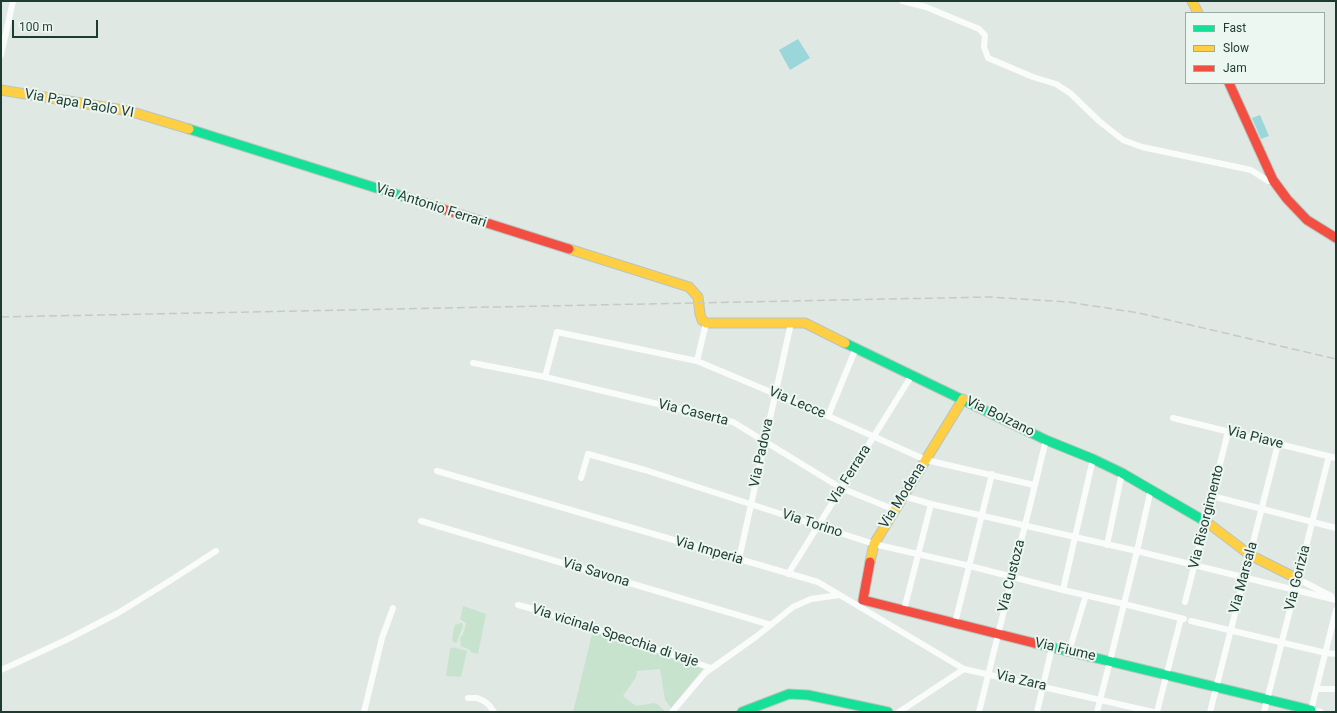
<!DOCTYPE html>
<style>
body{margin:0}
#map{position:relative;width:1337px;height:713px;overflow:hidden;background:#e0e8e4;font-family:Roboto,sans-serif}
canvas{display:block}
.frame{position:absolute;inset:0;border:2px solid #1d3b31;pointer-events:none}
.legend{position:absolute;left:1185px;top:12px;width:140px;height:72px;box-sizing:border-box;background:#edf7f2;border:1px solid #9aaca5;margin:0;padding:5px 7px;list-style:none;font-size:12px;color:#1d3b31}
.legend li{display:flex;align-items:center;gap:8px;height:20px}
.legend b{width:20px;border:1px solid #9aaca5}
.scale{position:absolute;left:12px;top:20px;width:86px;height:18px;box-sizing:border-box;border:2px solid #1d3b31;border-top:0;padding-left:5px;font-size:12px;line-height:14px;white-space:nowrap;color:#1d3b31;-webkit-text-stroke:3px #edf7f2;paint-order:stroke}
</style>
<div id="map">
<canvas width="1337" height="713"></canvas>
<div class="frame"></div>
<ul class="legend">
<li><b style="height:5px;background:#16e098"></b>Fast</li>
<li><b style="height:5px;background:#ffcf43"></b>Slow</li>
<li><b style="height:5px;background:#f24e42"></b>Jam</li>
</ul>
<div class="scale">100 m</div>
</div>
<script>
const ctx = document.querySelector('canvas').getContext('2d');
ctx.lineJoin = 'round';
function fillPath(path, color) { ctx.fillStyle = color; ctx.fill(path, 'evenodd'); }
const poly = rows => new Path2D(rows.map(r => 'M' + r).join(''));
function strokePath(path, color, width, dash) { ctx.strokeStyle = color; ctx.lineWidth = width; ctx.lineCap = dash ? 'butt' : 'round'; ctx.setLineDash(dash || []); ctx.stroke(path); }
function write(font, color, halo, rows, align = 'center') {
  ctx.font = font + ' Roboto,sans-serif'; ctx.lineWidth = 4; ctx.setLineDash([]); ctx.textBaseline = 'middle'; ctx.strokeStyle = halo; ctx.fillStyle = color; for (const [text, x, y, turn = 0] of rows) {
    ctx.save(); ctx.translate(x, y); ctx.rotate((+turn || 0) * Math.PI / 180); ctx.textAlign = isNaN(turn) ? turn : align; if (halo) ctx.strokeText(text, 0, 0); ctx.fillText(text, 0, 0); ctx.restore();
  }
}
const green = poly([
 [463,606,486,614,478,654,471,652,470,650,461,646,460,638,463,634,466,625,466,623,460,619],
 [460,623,462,623,463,626,457,642,455,643,452,640,454,627,455,625],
 [593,630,703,666,703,669,671,708,665,700,660,669,637,671,636,677,623,696,636,706,654,703,657,704,666,712,573,712],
 [453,647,467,651,461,677,446,676,450,649]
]);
const water = poly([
 [798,39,810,58,790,70,779,50],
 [1260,115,1269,136,1261,139,1252,118]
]);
const street = poly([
 [902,1,926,7,979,29,985,35,984,47,988,58,1033,77,1056,84,1070,93,1099,121,1123,140,1142,147,1251,170,1268,181,1273,180],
 [1,55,13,1],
 [697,361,706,323],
 [473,363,545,377,733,422,841,488,895,510],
 [545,377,557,332,697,361,828,416,926,460,1034,485],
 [828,416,856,348],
 [1173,418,1336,458],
 [437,471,818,582,964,669],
 [581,478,588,454,645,470,874,544,970,566,1063,590],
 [1151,489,1137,551,1336,600],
 [903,496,931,504,1075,537,1093,459],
 [1212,496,1336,528],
 [421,521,771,625],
 [1107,545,1122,473],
 [739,559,791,323],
 [788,574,912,375],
 [1298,579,1331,596],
 [1185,602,1228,432],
 [518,605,548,613,711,668],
 [904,610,931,504],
 [1191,621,1326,653,1336,654],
 [955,623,992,474],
 [1069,651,1086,595],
 [1,670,66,640,118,613,168,582,216,551],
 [1316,689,1336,689],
 [468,698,477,698,484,701,489,705,494,712],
 [364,712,382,638,393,608],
 [672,712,705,673,757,636,793,607,811,599,839,595],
 [899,712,964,669,1153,712],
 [979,712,1046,440],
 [1037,712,1052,647],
 [1097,712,1110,661,1124,604,1137,551,1075,537,1063,590,1124,604,1184,619],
 [1157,712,1181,618],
 [1210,712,1278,444],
 [1264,712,1329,456],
 [1321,712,1311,710,1336,610]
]);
const fast = poly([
 [189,129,408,198],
 [845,343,1046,440,1093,459,1122,473,1208,523],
 [1034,643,1311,710,1311,712],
 [742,712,789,694,808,695,888,712]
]);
const slow = poly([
 [1192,1,1198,13],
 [1,90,129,111,189,129],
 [569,249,689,287,698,297,700,314,702,320,706,323,805,323,845,343],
 [1208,523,1250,555,1298,579],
 [870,562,874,544,963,399]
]);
const jam = poly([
 [1229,83,1273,180,1287,199,1307,220,1336,238],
 [408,198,569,249],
 [870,562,863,600,1034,643]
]);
const rail = poly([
 [1,317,989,297,1068,302,1139,313,1336,359]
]);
const streetNames = [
 ["Via Papa Paolo VI",79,104,10],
 ["Via Antonio Ferrari",431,206,18],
 ["Via Lecce",797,403,23],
 ["Via Caserta",693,413,14],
 ["Via Bolzano",1000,417,26],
 ["Via Piave",1255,438,14],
 ["Via Padova",762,453,-78],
 ["Via Ferrara",850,475,-58],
 ["Via Modena",903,496,-58],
 ["Via Risorgimento",1207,517,-76],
 ["Via Torino",812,524,18],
 ["Via Imperia",709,551,16],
 ["Via Savona",596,573,17],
 ["Via Custoza",1012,576,-76],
 ["Via Marsala",1244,578,-75],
 ["Via Gorizia",1298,578,-76],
 ["Via vicinale Specchia di vaje",615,636,18],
 ["Via Fiume",1065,650,13],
 ["Via Zara",1021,681,13]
];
fillPath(green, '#c7e3ce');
fillPath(water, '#9bd6db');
strokePath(fast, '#b9c5bf', 11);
strokePath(slow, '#b9c5bf', 11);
strokePath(jam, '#b9c5bf', 11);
strokePath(street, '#fafcfb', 6);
strokePath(fast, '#16e098', 9);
strokePath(slow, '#ffcf43', 9);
strokePath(jam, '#f24e42', 9);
strokePath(rail, '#c5cac8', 1.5, [8, 4]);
write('14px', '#1d3b31', '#edf7f2', streetNames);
</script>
